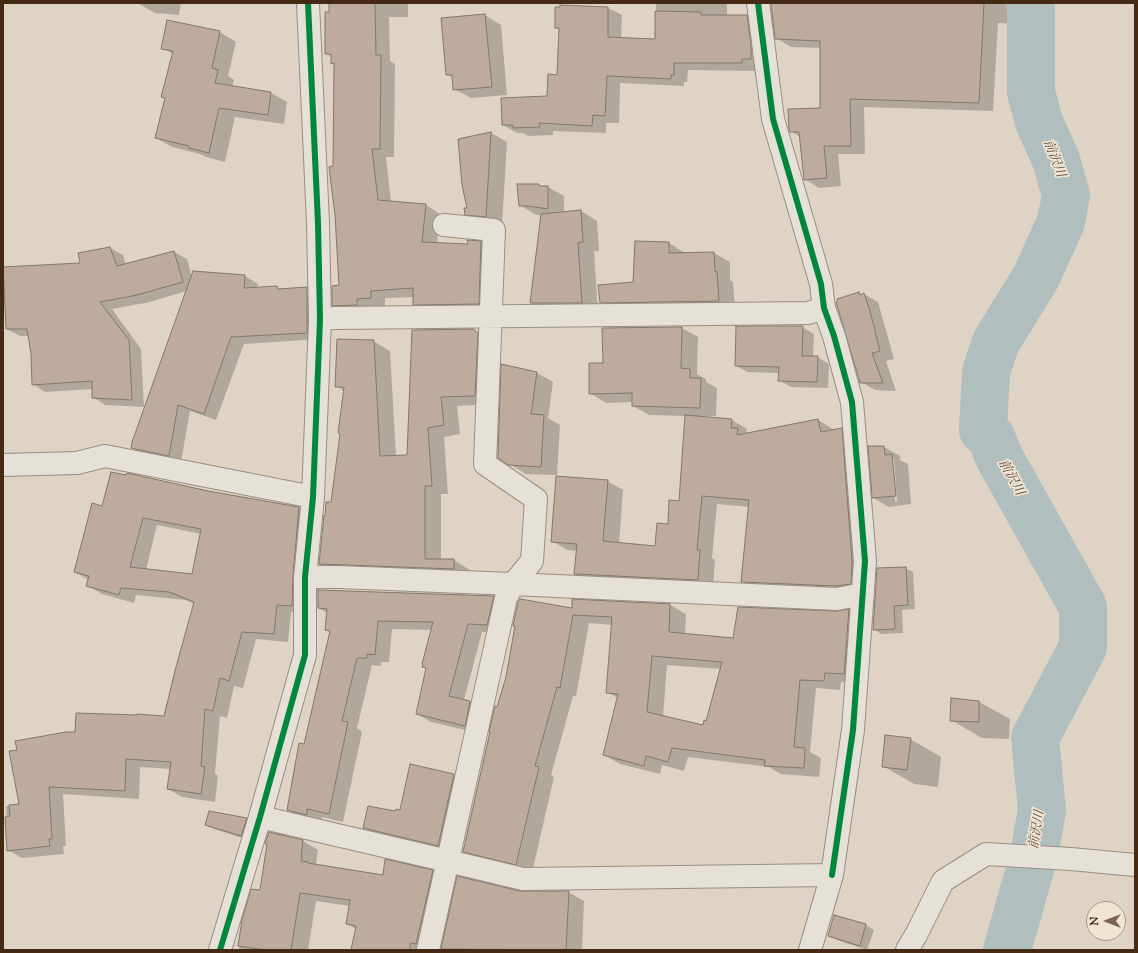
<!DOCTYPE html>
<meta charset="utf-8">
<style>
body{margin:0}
#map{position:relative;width:1138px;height:953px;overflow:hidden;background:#ded3c4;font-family:"Sorts Mill Goudy",serif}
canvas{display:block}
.frame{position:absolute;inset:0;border:4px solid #462912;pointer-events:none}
.north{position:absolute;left:1086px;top:901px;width:40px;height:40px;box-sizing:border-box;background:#f0e4d2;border:1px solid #ac9985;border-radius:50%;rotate:270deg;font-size:11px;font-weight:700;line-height:16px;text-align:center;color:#462912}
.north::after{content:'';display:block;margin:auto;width:14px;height:18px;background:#7b6450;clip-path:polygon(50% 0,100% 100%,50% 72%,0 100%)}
</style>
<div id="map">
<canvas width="1138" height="953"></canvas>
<div class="frame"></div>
<div class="north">N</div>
</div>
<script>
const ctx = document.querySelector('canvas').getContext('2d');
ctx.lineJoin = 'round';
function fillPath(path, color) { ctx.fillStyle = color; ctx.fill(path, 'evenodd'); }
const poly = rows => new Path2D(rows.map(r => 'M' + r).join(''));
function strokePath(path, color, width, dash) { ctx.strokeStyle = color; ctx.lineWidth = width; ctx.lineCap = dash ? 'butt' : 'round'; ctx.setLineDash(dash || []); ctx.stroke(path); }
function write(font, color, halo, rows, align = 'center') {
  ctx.font = font + ' "Sorts Mill Goudy","Noto Serif JP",serif'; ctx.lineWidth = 3.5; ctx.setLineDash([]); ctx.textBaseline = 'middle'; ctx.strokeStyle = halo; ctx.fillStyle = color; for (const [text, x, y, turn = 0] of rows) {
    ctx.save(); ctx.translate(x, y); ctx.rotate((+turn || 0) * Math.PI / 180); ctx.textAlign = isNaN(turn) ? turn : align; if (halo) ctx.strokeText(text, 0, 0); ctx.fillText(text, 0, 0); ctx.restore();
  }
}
const shadow = poly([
 [134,3,181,3,179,15,155,13,139,4],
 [330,3,408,3,408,17,389,17,390,61,395,64,394,157,386,157,391,202,426,205,440,214,437,244,469,246,481,242,495,251,493,312,428,312,414,304,414,297,385,298,385,306,371,307,348,313,333,305,340,286,334,167,335,65,332,63,332,57,326,53],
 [656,3,727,3,727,16,747,16,760,24,764,66,755,66,755,71,688,70,687,82,684,82,684,86,620,83,619,123,606,123,606,133,553,131,553,135,528,136,523,133,517,133,503,125,548,97,558,76,560,29,556,27,561,6,608,8,622,15,621,39,656,40],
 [772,3,1016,3,1014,24,998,23,993,111,864,107,865,154,838,154,841,186,819,188,805,179,800,137,791,131,821,109,821,48,791,47,776,38],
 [485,15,501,25,507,95,471,98,454,89,453,78,447,74],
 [168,21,220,32,236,42,228,76,234,80,232,87,271,93,287,102,284,124,235,117,225,162,206,157,200,154,172,147,156,138,165,98,162,97,173,54,163,48],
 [491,133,507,142,502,225,482,223,466,214,468,209],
 [538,185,541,187,548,187,564,196,564,213,581,211,597,221,599,251,594,251,598,312,547,312,531,303,541,215,536,215,520,205],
 [636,242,669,243,685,253,685,254,714,253,730,262,730,280,733,282,735,310,617,311,601,302,634,282],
 [110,248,123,255,126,265,174,252,187,259,192,277,193,272,245,276,258,284,257,288,277,287,282,290,307,288,319,295,319,339,244,344,216,420,190,411,181,462,145,455,132,448,186,291,150,302,112,309,141,349,144,407,105,405,93,397,93,389,45,392,33,384,32,354,29,336,20,336,7,329,81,264],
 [858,293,862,295,864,294,878,302,894,359,886,361,896,391,875,390,861,382],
 [802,327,814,334,813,357,817,357,829,364,828,388,791,387,779,380,779,373,748,372,736,366],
 [682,328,698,337,697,374,706,379,706,382,717,388,716,416,705,416,705,418,732,420,747,429,746,434,818,420,833,429,834,430,841,429,857,438,868,570,852,595,757,590,742,581,749,507,717,504,712,558,715,560,713,588,591,583,575,574,577,551,567,550,552,541,607,481,623,490,619,544,656,547,680,502,686,416,649,415,633,406,633,402,606,403,590,393,604,364],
 [472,330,489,340,491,404,457,406,460,434,444,437,448,494,441,494,441,560,454,560,470,570,470,578,336,573,320,564,326,517,332,503,341,434,344,391,336,386,373,341,390,351,396,456,408,456],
 [537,373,553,382,548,418,560,425,557,475,526,474,509,464],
 [869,447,884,447,900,456,900,460,908,464,911,504,889,507,873,498],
 [892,459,894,459,897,501,895,501],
 [208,492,299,508,313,516,306,613,291,612,288,642,256,639,243,688,234,686,227,718,220,716,215,773,218,776,215,802,182,797,168,789,171,769,140,767,139,799,63,794,66,846,63,846,64,854,22,858,8,850,6,806,20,805,76,733,165,717,195,604,185,600,136,595,134,603,102,594,88,586,89,580,75,572,103,507],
 [157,525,201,534,193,575,146,570],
 [905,568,913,572,915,609,902,610,903,633,881,634,874,629],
 [493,597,508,605,502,632,482,632,464,700,470,701,484,710,479,733,431,722,417,714,427,669,423,667,432,630,392,629,389,662,381,662,381,666,372,665,357,728,362,732,343,822,322,817,321,823,302,818,288,810,304,745,330,632,326,630,327,613,318,608],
 [573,600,670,605,686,614,685,635,733,639,836,612,849,610,865,620,860,683,841,682,840,690,816,688,810,752,821,758,819,777,781,774,769,767,688,757,684,771,662,765,660,774,620,764,604,755,618,698,607,692,612,625,589,623,576,696,573,696,551,775,554,777,532,873,480,860,464,851,498,708,507,678,516,627,514,625,572,609],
 [667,665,721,669,707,722,704,727,663,717],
 [952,699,979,702,1010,719,1009,739,982,738,951,720],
 [910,739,941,757,938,787,914,784,883,766],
 [411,766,454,775,462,779,446,850,372,832,364,828,401,811],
 [246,819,254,824,249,840,214,829,206,825],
 [303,841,318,850,316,865,384,876,432,871,448,880,433,950,352,950,356,929,347,924,350,906,316,901,308,950,239,950,243,920,261,891],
 [458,877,520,892,568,892,584,901,582,950,442,950],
 [835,916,866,925,874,930,867,950,837,940,829,936]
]);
const river = poly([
 [1007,950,1034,855,1042,810,1035,738,1083,647,1083,607,999,457,991,437,983,430,986,372,996,342,1036,277,1061,222,1066,195,1056,160,1039,122,1031,92,1031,7,1030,3]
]);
const building = poly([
 [329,3,375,3,376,55,381,55,380,149,372,149,378,200,426,204,422,242,468,244,467,240,481,241,479,304,413,305,413,288,371,291,371,298,357,299,357,305,332,306,332,286,339,285,335,215,329,167,333,166,334,63,331,64,331,54,325,54,325,12,329,12,329,3],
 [771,3,984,3,979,103,850,99,851,146,824,146,827,178,804,180,799,132,790,132,789,129,788,109,820,108,820,41,775,39,771,3],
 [560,5,608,7,608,37,655,39,655,11,701,12,701,15,747,15,751,44,751,59,742,59,742,63,674,63,674,75,671,75,671,79,607,76,605,116,593,115,592,126,539,123,540,127,513,128,513,125,502,125,501,98,547,96,548,74,557,75,559,28,555,28,555,7,560,7,560,5],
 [485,14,492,87,453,90,452,75,446,75,441,18,485,14],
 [167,20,220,31,212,68,218,70,215,83,271,92,268,115,219,108,209,153,189,148,189,146,155,138,165,98,161,97,173,51,161,49,167,20],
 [491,132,486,217,465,215,464,208,467,208,462,185,458,139,491,132],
 [517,184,539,184,539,186,548,186,548,209,528,206,519,206,517,184],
 [581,210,583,242,578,243,582,303,530,303,541,214,581,210],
 [635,241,669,242,669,253,714,252,715,272,717,271,719,301,600,303,598,285,633,282,635,241],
 [110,247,117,266,174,251,183,282,137,295,100,302,129,340,132,400,92,398,92,381,32,385,31,354,27,329,6,329,3,267,80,263,78,253,110,247],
 [193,271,245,275,244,288,277,286,278,289,307,287,307,333,231,337,204,414,178,405,169,456,131,448,132,442,193,271],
 [859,292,860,295,864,293,870,311,880,351,872,353,883,383,860,383,836,302,838,301,837,299,859,292],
 [736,326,803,326,802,356,818,356,817,382,778,381,779,367,735,366,736,326],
 [682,327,681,368,690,369,690,378,701,378,700,408,632,406,632,393,589,394,589,363,603,363,602,328,682,327],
 [473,329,478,333,475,396,441,397,444,425,428,428,432,486,425,486,425,559,454,559,454,569,319,564,324,515,325,516,326,502,331,502,340,434,338,433,344,387,335,387,337,339,374,340,380,456,407,455,412,330,473,329],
 [501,364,537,372,531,414,544,415,541,467,508,465,498,458,501,364],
 [685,415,732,419,731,428,738,428,737,435,818,419,821,432,842,428,852,561,851,584,836,586,741,582,749,500,702,496,697,550,700,550,698,580,574,574,577,544,551,542,556,476,608,480,603,541,655,546,657,523,668,524,669,500,679,501,685,415],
 [868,446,884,446,885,455,892,454,896,496,872,498,868,446],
 [111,472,126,475,127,473,208,491,299,507,293,576,292,606,277,605,274,634,242,632,229,681,220,678,213,711,205,709,201,766,205,767,201,794,167,789,171,762,126,759,125,791,49,787,52,839,49,839,50,846,7,851,5,817,10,816,9,805,19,804,9,751,17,750,15,741,66,732,75,732,76,713,137,715,137,714,164,716,176,667,194,602,169,592,121,588,119,595,86,586,89,576,74,572,92,503,102,506,111,472],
 [143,518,201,529,192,574,130,567,143,518],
 [906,567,908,605,894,606,895,629,873,630,877,568,906,567],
 [318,590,494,596,487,625,468,624,449,696,470,701,465,726,416,714,426,668,422,667,423,664,422,664,433,622,378,621,375,655,367,654,367,658,357,658,342,721,348,722,329,814,307,809,307,815,287,810,299,743,304,744,330,631,325,630,327,609,318,608,318,590],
 [520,599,572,608,572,599,670,604,669,632,733,638,738,607,836,611,849,609,844,674,825,673,824,681,800,680,794,747,805,748,804,768,764,766,765,760,672,748,668,762,646,756,644,766,603,755,618,694,606,693,612,617,573,615,560,688,557,687,535,766,539,767,516,865,463,852,490,732,489,732,495,706,497,707,506,677,515,626,513,626,518,602,520,599],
 [652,656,722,662,706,721,704,720,703,725,647,712,652,656],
 [951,698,979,701,979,722,950,721,951,698],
 [885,735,911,738,907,770,882,767,885,735],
 [410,764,454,774,438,846,363,828,368,806,395,811,396,809,400,810,410,764],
 [209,811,247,818,241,836,205,825,209,811],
 [269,832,303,840,301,857,302,857,301,861,308,862,308,863,383,875,385,859,433,870,416,944,411,943,409,950,351,950,356,926,346,924,350,900,300,893,291,950,266,950,238,946,242,920,251,889,260,890,267,844,265,844,269,832],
 [457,876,520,891,569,891,566,950,441,949,457,876],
 [834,915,866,924,860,946,828,936,834,915]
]);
const minor = poly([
 [758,3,773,119,821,284,824,308,834,336,852,402,865,561,853,730,832,875],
 [320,319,336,318,808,313,824,308],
 [3,465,77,463,105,456,313,497],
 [305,577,338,577,513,584,837,599,863,594],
 [260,817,448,861,523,879,832,875,810,950],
 [220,950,260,817,305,655,305,577,313,497,320,319,318,223,308,3],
 [428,950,506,598,513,584,532,561,536,499,485,464,494,230,444,225],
 [907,950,916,935,943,881,986,854,1071,859,1135,865]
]);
const cycleway = poly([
 [758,3,773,119,821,284,824,308,834,336,852,402,865,561,853,730,832,875],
 [220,950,260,817,305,655,305,577,313,497,320,319,318,223,308,3]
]);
const waterNames = [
 ["前沢川",1053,159,69],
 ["前沢川",1010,478,61],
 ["前沢川",1038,830,-81]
];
fillPath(shadow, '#0003');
strokePath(river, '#b0bfbe', 48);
fillPath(building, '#beab9e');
strokePath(building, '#81776b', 1);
strokePath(minor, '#988e82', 24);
strokePath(minor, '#e5e0d8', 22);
strokePath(cycleway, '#00873e', 6);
write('italic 13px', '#5c4c3c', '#f0e4d2', waterNames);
</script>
